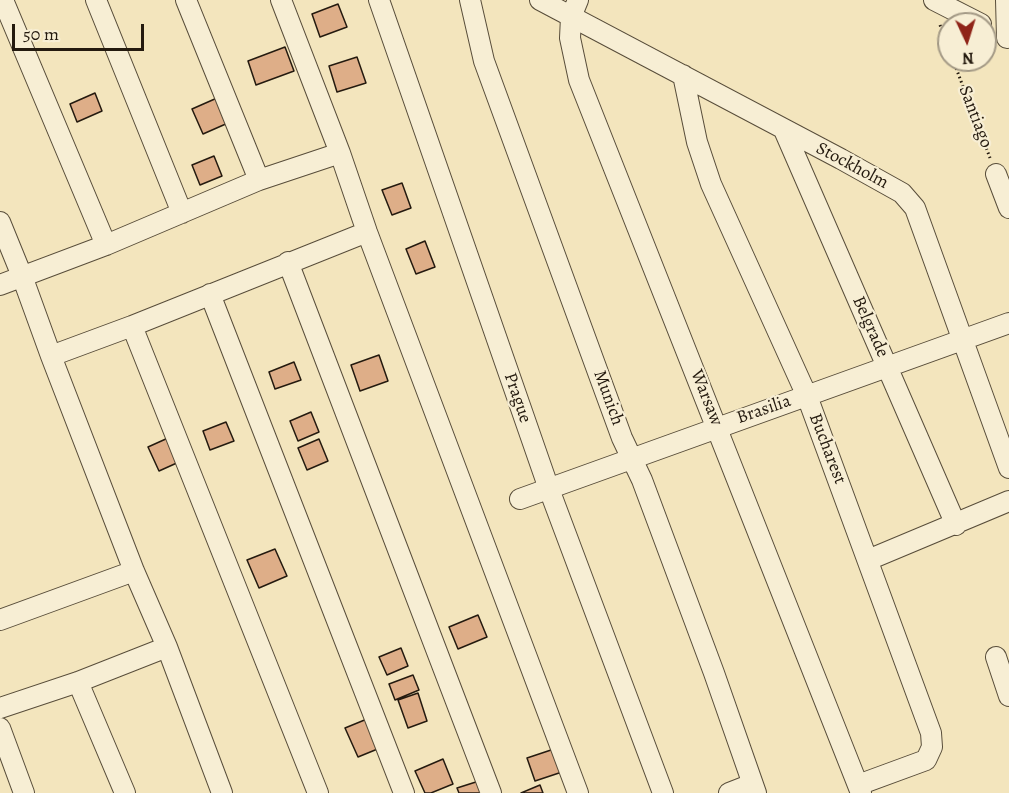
<!DOCTYPE html>
<style>
body{margin:0}
#map{position:relative;width:1009px;height:793px;overflow:hidden;background:#f3e5bd;font-family:Alegreya,serif}
canvas{display:block}
.north{position:absolute;left:937px;top:12px;width:60px;height:60px;box-sizing:border-box;background:#f7eed4;border:2px solid #a39985;border-radius:50%;rotate:176deg;font-size:16px;font-weight:700;line-height:24px;text-align:center;color:#241a0f}
.north::after{content:'';display:block;margin:auto;width:21px;height:27px;background:#8f2418;clip-path:polygon(50% 0,100% 100%,50% 72%,0 100%)}
.scale{position:absolute;left:12px;top:24px;width:132px;height:27px;box-sizing:border-box;border:3px solid #241a0f;border-top:0;padding-left:8px;font-size:18px;line-height:21px;white-space:nowrap;color:#241a0f;-webkit-text-stroke:4px #f7eed4;paint-order:stroke}
</style>
<div id="map">
<canvas width="1009" height="793"></canvas>
<div class="north">N</div>
<div class="scale">50 m</div>
</div>
<script>
const ctx = document.querySelector('canvas').getContext('2d');
ctx.lineJoin = 'round';
function fillPath(path, color) { ctx.fillStyle = color; ctx.fill(path, 'evenodd'); }
const poly = rows => new Path2D(rows.map(r => 'M' + r).join(''));
function strokePath(path, color, width, dash) { ctx.strokeStyle = color; ctx.lineWidth = width; ctx.lineCap = dash ? 'butt' : 'round'; ctx.setLineDash(dash || []); ctx.stroke(path); }
function write(font, color, halo, rows, align = 'center') {
  ctx.font = font + ' Alegreya,serif'; ctx.lineWidth = 4.5; ctx.setLineDash([]); ctx.textBaseline = 'middle'; ctx.strokeStyle = halo; ctx.fillStyle = color; for (const [text, x, y, turn = 0] of rows) {
    ctx.save(); ctx.translate(x, y); ctx.rotate((+turn || 0) * Math.PI / 180); ctx.textAlign = isNaN(turn) ? turn : align; if (halo) ctx.strokeText(text, 0, 0); ctx.fillText(text, 0, 0); ctx.restore();
  }
}
const building = poly([
 [338,4,347,27,320,37,312,14,338,4],
 [285,47,294,71,256,85,248,61,285,47],
 [357,57,366,83,337,92,329,66,357,57],
 [95,93,102,111,77,122,70,104,95,93],
 [217,98,228,123,203,134,192,109,217,98],
 [214,156,222,176,200,185,192,165,214,156],
 [402,183,411,208,392,215,382,190,402,183],
 [425,241,435,267,416,274,406,249,425,241],
 [379,355,388,381,360,391,351,365,379,355],
 [294,362,301,380,275,389,269,372,294,362],
 [311,412,319,432,298,441,290,421,311,412],
 [226,422,234,441,210,450,203,431,226,422],
 [168,438,179,462,159,471,148,447,168,438],
 [319,439,328,461,307,470,298,448,319,439],
 [275,549,287,576,259,588,247,560,275,549],
 [478,615,487,637,458,649,449,627,478,615],
 [401,648,408,666,387,675,379,657,401,648],
 [413,675,419,690,395,700,389,684,413,675],
 [418,693,427,721,408,728,398,700,418,693],
 [367,719,380,748,358,757,345,728,367,719],
 [554,749,562,772,535,781,527,758,554,749],
 [443,759,453,784,431,793,425,793,415,771,443,759],
 [479,781,484,793,459,793,457,788,479,781],
 [540,785,543,793,521,793,540,785]
]);
const path = poly([
 [940,25,949,48],
 [953,60,990,158]
]);
const minor = poly([
 [3,0,106,245],
 [96,0,182,213],
 [186,0,259,180],
 [281,0,340,153,367,232,578,793],
 [379,0,549,489,663,793],
 [470,0,484,61,622,438,642,480,714,673,756,793],
 [540,0,841,159,902,193,915,208,1009,468],
 [578,0,571,17,570,38,579,80,861,793],
 [934,0,981,24],
 [1006,0,1007,38],
 [683,75,697,142,711,184,807,396,931,733,932,747,926,760,858,785],
 [784,130,956,525],
 [996,174,1009,208],
 [0,222,22,276,51,356,134,571,167,647,222,793],
 [288,262,491,793],
 [0,285,106,245,259,180,340,153],
 [210,294,404,793],
 [132,326,318,793],
 [51,356,132,326,367,232],
 [520,499,1009,323],
 [868,560,1009,501],
 [0,620,134,571],
 [996,657,1009,696],
 [78,682,125,793],
 [0,708,78,682,167,647],
 [0,728,24,793],
 [729,793,752,784]
]);
const streetNames = [
 ["Santiago",975,117,69],
 ["Stockholm",852,166,28],
 ["Belgrade",870,327,66],
 ["Prague",517,398,71],
 ["Munich",608,398,70],
 ["Warsaw",706,398,68],
 ["Brasilia",764,410,-19],
 ["Bucharest",827,449,69]
];
fillPath(building, '#deae88');
strokePath(building, '#241a0f', 1.5);
strokePath(minor, '#584d3a', 22);
strokePath(path, '#241a0f', 3, [1.5, 3]);
strokePath(minor, '#f7eed4', 20);
write('18px', '#241a0f', '#f7eed4', streetNames);
</script>
